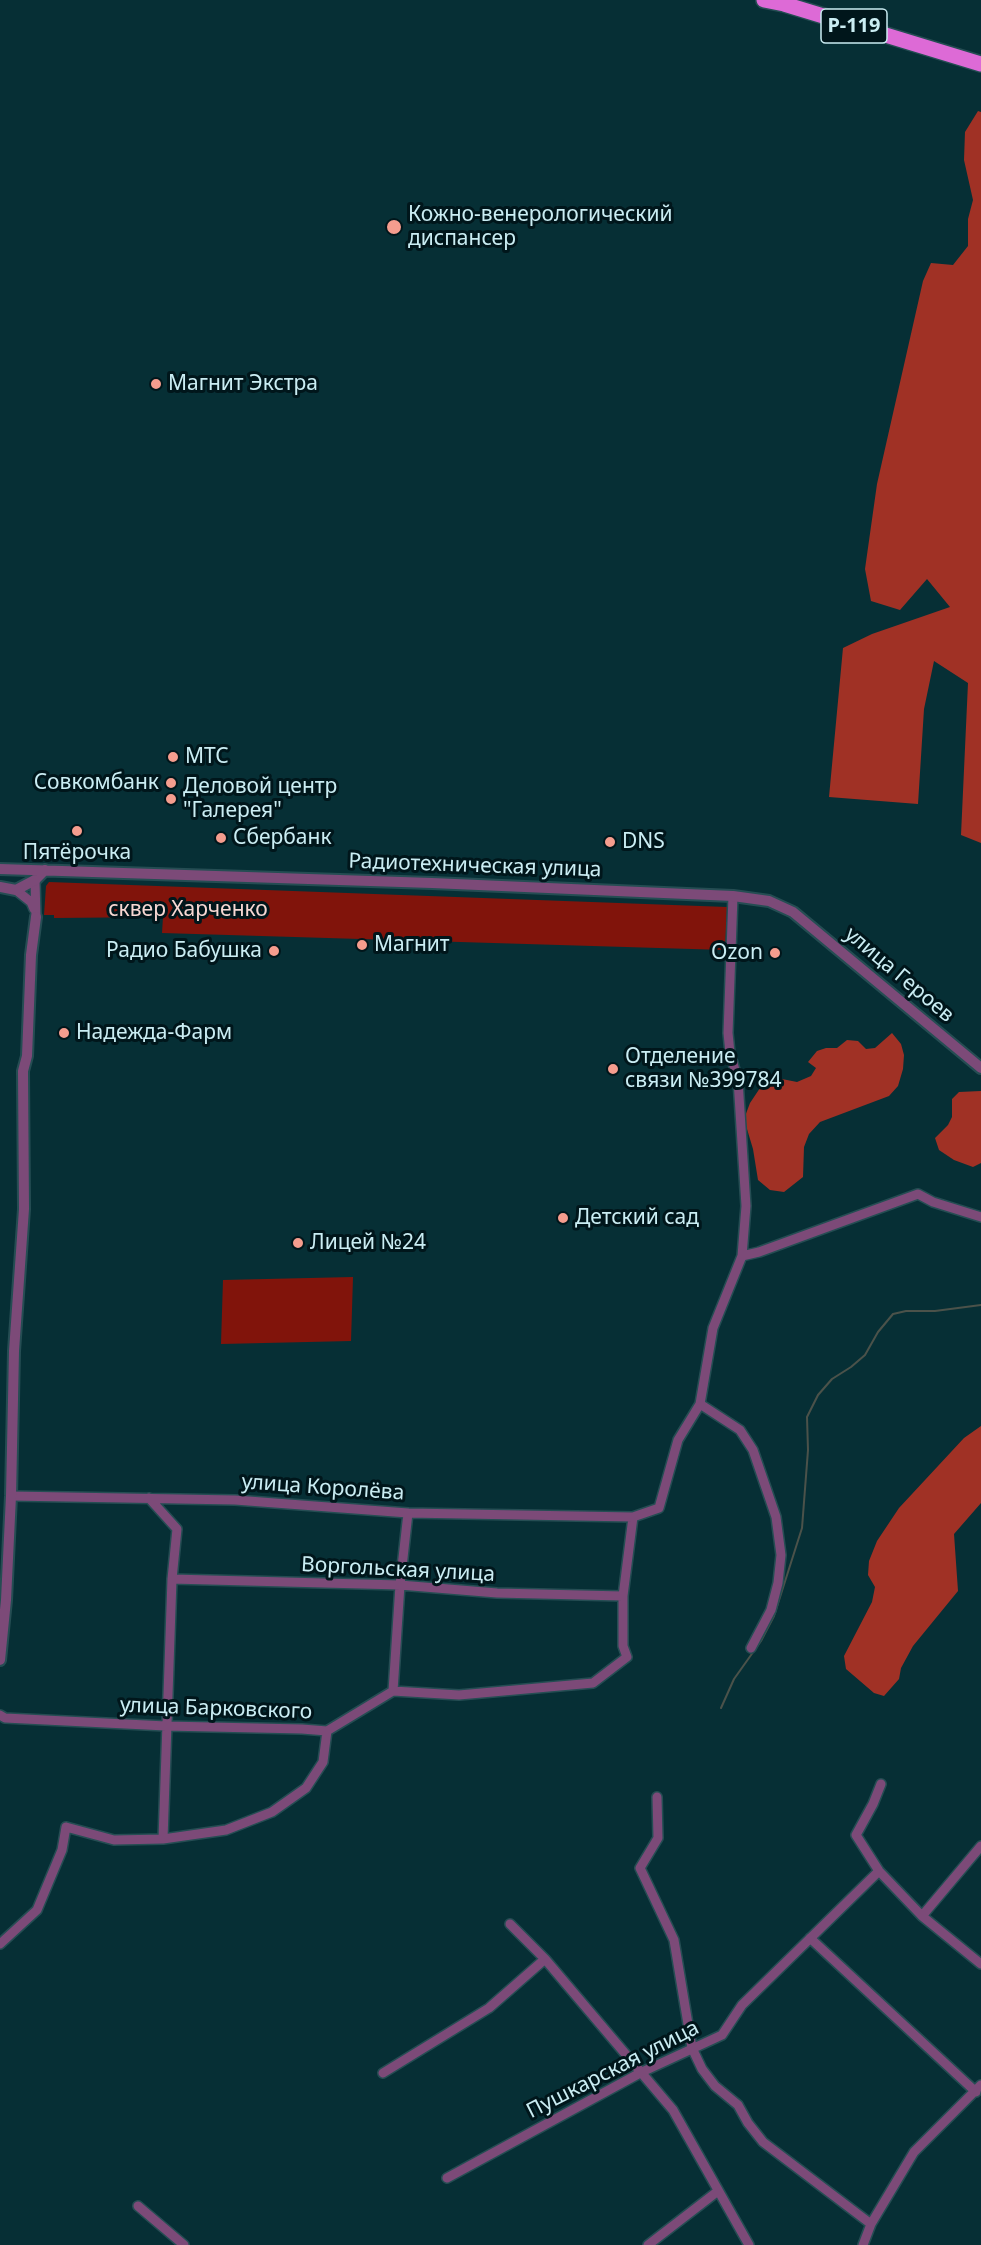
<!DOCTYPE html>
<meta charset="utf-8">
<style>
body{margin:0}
canvas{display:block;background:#062f35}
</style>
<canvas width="981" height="2245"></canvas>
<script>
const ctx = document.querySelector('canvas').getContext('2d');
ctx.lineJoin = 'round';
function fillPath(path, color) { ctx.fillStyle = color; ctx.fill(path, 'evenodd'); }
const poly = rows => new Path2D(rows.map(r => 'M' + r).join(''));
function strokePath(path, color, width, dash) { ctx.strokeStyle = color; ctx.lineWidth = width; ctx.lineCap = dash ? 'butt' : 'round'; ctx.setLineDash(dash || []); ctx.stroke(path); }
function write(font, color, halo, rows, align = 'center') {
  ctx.font = font + ' "Noto Sans",sans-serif'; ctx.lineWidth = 6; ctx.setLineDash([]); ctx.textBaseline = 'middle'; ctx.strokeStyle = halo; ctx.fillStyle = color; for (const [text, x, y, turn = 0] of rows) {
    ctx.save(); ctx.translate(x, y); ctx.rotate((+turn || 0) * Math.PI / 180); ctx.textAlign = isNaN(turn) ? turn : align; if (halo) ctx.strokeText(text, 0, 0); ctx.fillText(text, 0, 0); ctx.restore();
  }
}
const green = poly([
 [49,882,727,907,725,950,162,933,163,917,54,918,54,915,44,915,46,886],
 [353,1277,351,1341,221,1344,223,1280]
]);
const forest = poly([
 [978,111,981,112,981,843,961,835,968,683,934,661,924,709,918,804,829,797,843,648,872,634,950,607,927,579,900,610,871,601,865,569,877,484,923,281,931,263,953,265,968,246,968,219,973,200,964,160,965,132],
 [892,1033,901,1044,904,1055,903,1069,898,1086,889,1096,820,1122,809,1134,804,1147,803,1177,784,1192,770,1190,758,1180,753,1149,744,1119,750,1103,760,1088,769,1081,782,1079,797,1082,811,1076,816,1068,808,1062,817,1051,826,1048,837,1048,847,1040,858,1041,866,1049,875,1048],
 [981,1091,981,1163,973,1167,954,1160,939,1150,935,1138,948,1125,952,1117,952,1099,959,1092],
 [981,1426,981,1503,954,1534,958,1591,913,1646,901,1668,899,1679,884,1696,874,1693,846,1669,844,1656,872,1602,875,1587,868,1575,869,1561,877,1541,899,1508,964,1438]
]);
const stream = poly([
 [721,1708,734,1679,761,1641,774,1616,802,1528,808,1450,807,1417,818,1395,832,1379,851,1367,865,1355,878,1332,893,1314,906,1311,935,1311,981,1305]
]);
const minor = poly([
 [35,880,36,917],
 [16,890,31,902,34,909],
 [742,1256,759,1252,918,1194,933,1202,981,1217],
 [700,1404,740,1430,753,1450,776,1517,781,1555,778,1583,771,1610,751,1648],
 [11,1496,235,1500,408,1513,633,1517,659,1508,678,1440,700,1404,713,1328,742,1256,746,1206,738,1080,730,1053,728,1033,733,896],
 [149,1498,177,1529,172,1579,163,1839],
 [172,1579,400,1585,497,1593,623,1596],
 [393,1691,400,1585,408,1513],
 [0,1715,5,1718,166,1726,302,1729,327,1731,393,1691,459,1695,593,1683,627,1657,623,1646,623,1596,633,1517],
 [881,1784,873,1804,856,1835,879,1871,922,1916,981,1964],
 [657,1797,658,1838,640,1868,674,1940,692,2048,702,2069,715,2086,738,2105,748,2123,763,2142,871,2224],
 [922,1916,981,1846],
 [510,1924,545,1959,673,2110,749,2245],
 [810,1938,976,2092],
 [0,1944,37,1910,62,1850,66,1827,114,1840,163,1839,226,1830,272,1812,306,1788,323,1762,327,1731],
 [383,2073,489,2008,545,1959],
 [447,2178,642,2072,722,2035,742,2005,879,1871],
 [138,2206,184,2245],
 [648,2245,718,2191],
 [863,2245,871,2224,914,2152,981,2085]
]);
const tertiary = poly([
 [0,869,432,883,733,896,769,901,793,912,981,1068],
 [0,887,16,890,35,880,45,870],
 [0,1660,6,1600,11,1496,14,1351,24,1209,23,1071,27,1056,31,955,36,917]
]);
const trunk = poly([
 [764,0,784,4,981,64]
]);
const markers = [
 [394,227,8,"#f59d8e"],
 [156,384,6,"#f59d8e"],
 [173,757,6,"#f59d8e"],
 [171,783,6,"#f59d8e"],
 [171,799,6,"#f59d8e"],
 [77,831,6,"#f59d8e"],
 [221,838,6,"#f59d8e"],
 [610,842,6,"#f59d8e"],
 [362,945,6,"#f59d8e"],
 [274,951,6,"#f59d8e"],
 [775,953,6,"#f59d8e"],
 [64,1033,6,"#f59d8e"],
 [613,1069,6,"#f59d8e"],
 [563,1218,6,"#f59d8e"],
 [298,1243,6,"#f59d8e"]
];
const shields = [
 [854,26,66]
];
const shieldNames = [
 ["Р-119",854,26]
];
const poiNames = [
 ["Кожно-венерологический",408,215],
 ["диспансер",408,239],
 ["Магнит Экстра",168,384],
 ["МТС",185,757],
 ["Совкомбанк",159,783,"right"],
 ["Деловой центр",183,787],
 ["\"Галерея\"",183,811],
 ["Сбербанк",233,838],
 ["DNS",622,842],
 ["Пятёрочка",77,853,"center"],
 ["Магнит",374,945],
 ["Радио Бабушка",262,951,"right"],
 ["Ozon",763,953,"right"],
 ["Надежда-Фарм",76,1033],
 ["Отделение",625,1057],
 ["связи №399784",625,1081],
 ["Детский сад",575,1218],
 ["Лицей №24",310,1243]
];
const streetNames = [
 ["Радиотехническая улица",475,866,2],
 ["улица Героев",899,975,40],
 ["улица Королёва",323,1488,4],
 ["Воргольская улица",398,1570,3],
 ["улица Барковского",216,1709,2],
 ["Пушкарская улица",613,2070,-27]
];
const parkNames = [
 ["сквер Харченко",188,910]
];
fillPath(green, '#81140b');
fillPath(forest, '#a03125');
strokePath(stream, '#4b524a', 2);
strokePath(minor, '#254d53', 12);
strokePath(tertiary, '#254d53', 14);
strokePath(trunk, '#254d53', 18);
strokePath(minor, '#7c4a78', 9);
strokePath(tertiary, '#7c4a78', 10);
strokePath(trunk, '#dd6ad6', 15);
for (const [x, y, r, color] of markers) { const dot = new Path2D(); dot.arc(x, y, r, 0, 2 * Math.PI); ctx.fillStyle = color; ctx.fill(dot); strokePath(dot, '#00161b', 2); }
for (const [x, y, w] of shields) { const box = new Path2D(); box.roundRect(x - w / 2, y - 17, w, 34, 4.5); ctx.fillStyle = '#00161b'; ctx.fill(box); strokePath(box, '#caedf3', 1.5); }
write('bold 20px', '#caedf3', null, shieldNames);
write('21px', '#caedf3', '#00161b', poiNames, 'left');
write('21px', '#caedf3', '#00161b', streetNames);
write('21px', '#f8d8d3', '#00161b', parkNames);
</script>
